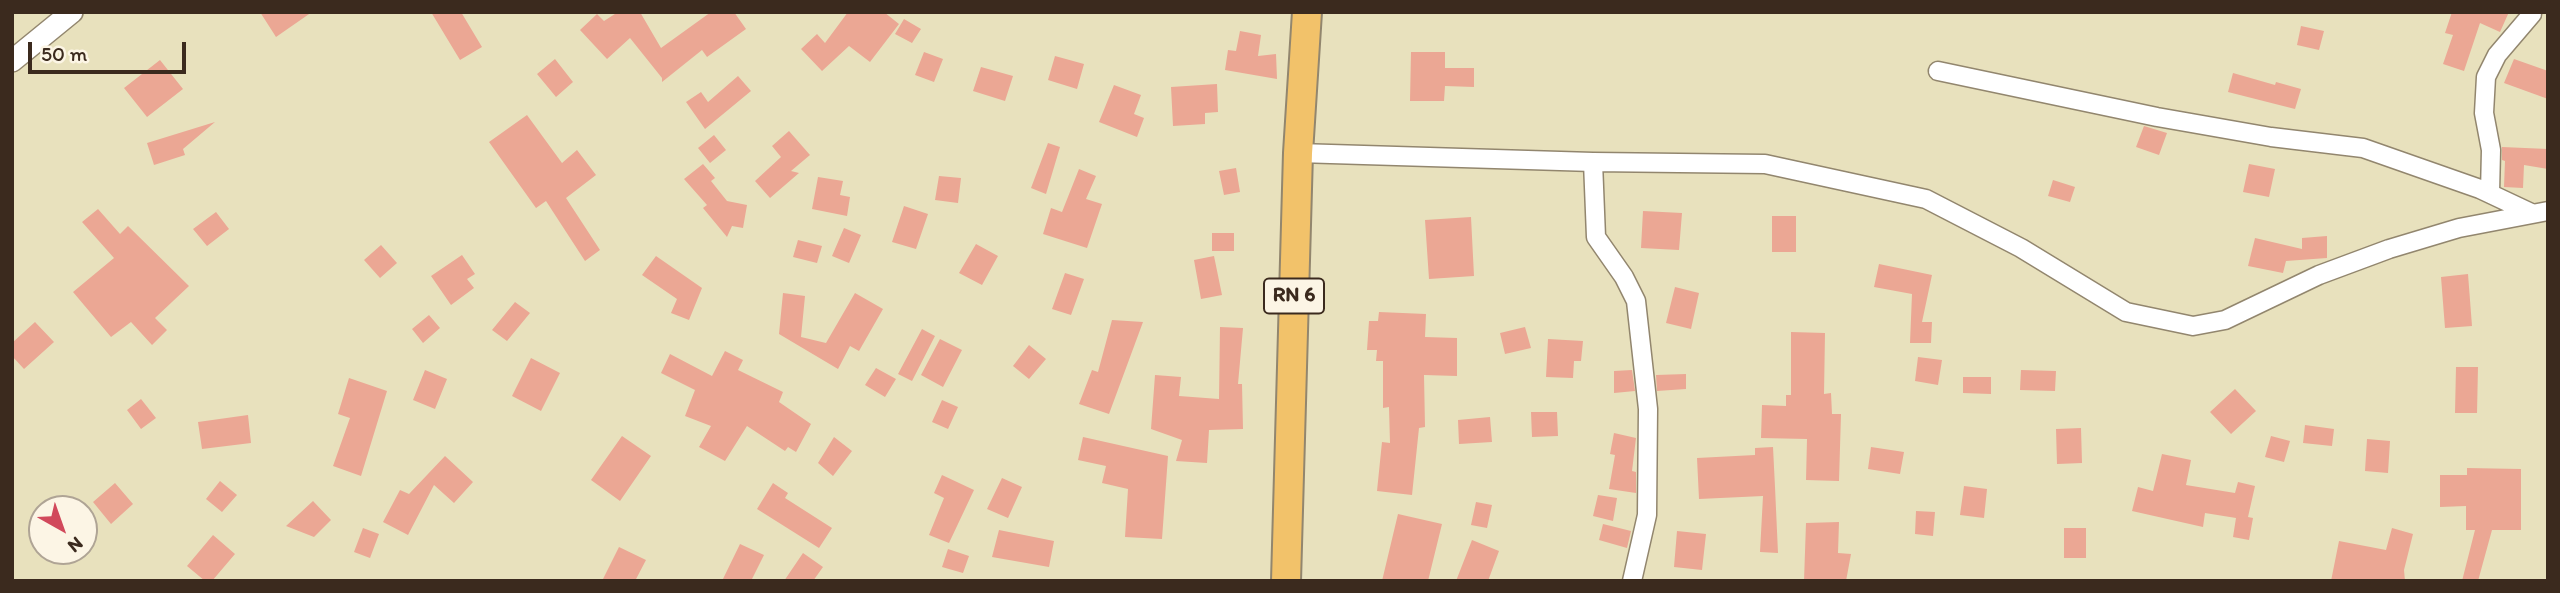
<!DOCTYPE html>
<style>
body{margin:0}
#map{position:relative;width:2560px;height:593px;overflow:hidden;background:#e8e1bd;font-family:Itim,sans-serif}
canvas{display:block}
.frame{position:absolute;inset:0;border:14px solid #3b2a1e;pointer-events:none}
.north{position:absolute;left:28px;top:495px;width:70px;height:70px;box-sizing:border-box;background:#fcf5e5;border:2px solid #afa495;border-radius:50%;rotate:140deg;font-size:19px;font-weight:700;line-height:28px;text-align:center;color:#3b2a1e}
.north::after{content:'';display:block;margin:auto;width:24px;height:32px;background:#d1495b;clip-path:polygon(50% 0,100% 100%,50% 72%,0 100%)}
.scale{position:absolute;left:28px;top:42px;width:158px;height:32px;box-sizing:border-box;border:4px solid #3b2a1e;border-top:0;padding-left:9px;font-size:21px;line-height:24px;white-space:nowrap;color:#3b2a1e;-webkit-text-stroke:5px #fcf5e5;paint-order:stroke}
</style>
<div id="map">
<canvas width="2560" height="593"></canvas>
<div class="frame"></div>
<div class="north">N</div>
<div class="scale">50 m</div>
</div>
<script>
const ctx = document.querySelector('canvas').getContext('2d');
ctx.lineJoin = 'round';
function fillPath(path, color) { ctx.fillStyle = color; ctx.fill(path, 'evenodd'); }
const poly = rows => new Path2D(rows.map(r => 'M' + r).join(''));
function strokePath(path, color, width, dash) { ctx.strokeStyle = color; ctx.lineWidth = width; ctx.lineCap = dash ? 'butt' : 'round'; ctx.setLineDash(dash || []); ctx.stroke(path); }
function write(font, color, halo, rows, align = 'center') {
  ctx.font = font + ' Itim,sans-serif'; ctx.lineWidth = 5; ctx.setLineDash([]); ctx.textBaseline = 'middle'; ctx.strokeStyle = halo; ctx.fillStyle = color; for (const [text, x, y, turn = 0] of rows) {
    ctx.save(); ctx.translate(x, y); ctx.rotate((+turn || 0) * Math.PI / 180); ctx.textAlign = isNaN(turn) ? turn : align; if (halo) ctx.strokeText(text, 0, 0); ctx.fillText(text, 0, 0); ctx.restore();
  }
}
const building = poly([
 [260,12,312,12,276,37],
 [431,12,461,12,482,47,460,60],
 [618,12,640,12,661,48,711,12,734,12,746,29,707,57,702,50,662,82,662,78,630,38,607,59,580,30,597,14,604,21],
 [848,12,884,12,899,24,870,62,849,46,822,71,801,49,817,34,825,43],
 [2452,12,2509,12,2500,32,2480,23,2464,71,2443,64,2453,35,2445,33],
 [904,19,921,29,912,43,895,34],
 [2301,26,2324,31,2319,50,2297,45],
 [1240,31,1261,35,1258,56,1276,54,1277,79,1225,70,1228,50,1236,51],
 [924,52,943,59,934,82,915,75],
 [1411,52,1445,52,1445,68,1474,68,1474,87,1445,86,1444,101,1410,101],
 [1055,56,1084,64,1077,89,1048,80],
 [555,59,573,82,556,97,537,74],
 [2514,59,2548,71,2548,99,2504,83],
 [160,60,183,89,147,117,124,88],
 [981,67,1013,76,1005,101,973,91],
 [2233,73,2275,85,2276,82,2301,89,2295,109,2228,92],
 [738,76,751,91,705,129,686,102,701,92,708,102],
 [1217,84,1218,112,1205,113,1205,124,1173,126,1171,87],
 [1114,85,1141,95,1134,114,1144,118,1137,137,1099,122],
 [527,115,562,163,577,150,596,175,566,198,600,250,585,261,546,201,536,208,489,142],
 [215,122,183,149,185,155,154,165,147,143],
 [2144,126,2167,133,2159,155,2136,147],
 [789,131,810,155,791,171,799,173,770,198,755,181,781,157,772,146],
 [714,135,726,150,710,163,698,148],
 [1048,143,1060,147,1046,194,1031,188],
 [2502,147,2548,149,2548,169,2524,165,2523,188,2504,187,2505,161,2502,160],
 [703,164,715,178,711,181,727,201,747,205,743,228,732,226,727,237,703,208,707,205,684,179],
 [2249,164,2275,169,2269,197,2243,192],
 [1236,168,1240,192,1224,195,1219,171],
 [1079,169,1096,176,1086,199,1102,204,1087,248,1043,234,1051,208,1062,212],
 [939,176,961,178,958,203,935,200],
 [818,177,843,181,840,195,850,197,847,216,812,209],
 [2053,180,2075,187,2070,202,2048,196],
 [904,206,928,214,916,249,892,242],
 [98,209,120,234,128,226,189,286,155,318,167,330,152,345,131,322,111,337,73,292,114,258,82,222],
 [1643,211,1682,213,1679,250,1641,248],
 [216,212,229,229,207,246,193,229],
 [1772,216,1796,216,1796,252,1772,252],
 [1471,217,1474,276,1429,279,1425,220],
 [844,228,861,235,849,263,832,256],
 [1212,233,1234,233,1234,251,1212,251],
 [2327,236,2327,258,2286,261,2283,273,2248,266,2255,238,2302,249,2302,238],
 [798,240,822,246,817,263,793,257],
 [976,244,998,256,982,285,959,273],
 [381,245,397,263,380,278,364,260],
 [462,255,475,274,467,279,474,288,451,305,431,276],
 [656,256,702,288,689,320,671,313,677,299,642,275],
 [1214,256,1222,295,1201,299,1194,260],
 [1879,264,1932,275,1922,322,1932,322,1931,343,1910,343,1912,294,1874,287],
 [1065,273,1084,279,1071,315,1052,309],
 [2468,274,2472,326,2445,328,2441,277],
 [1675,287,1699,293,1691,329,1666,323],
 [783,293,805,296,801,337,826,343,855,293,883,309,859,351,850,346,838,369,779,334],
 [515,302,530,313,507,341,492,330],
 [1379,312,1426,314,1425,337,1457,338,1457,376,1424,375,1425,427,1419,428,1412,495,1377,491,1382,442,1390,443,1389,407,1383,408,1383,361,1376,361,1377,350,1367,350,1369,321,1378,321],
 [429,315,440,328,423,343,412,329],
 [1112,320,1143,322,1109,414,1079,404,1092,370,1098,372],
 [35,322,54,342,24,369,12,356,12,343],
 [1220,327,1243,328,1238,384,1242,384,1243,429,1209,430,1207,463,1176,461,1182,440,1151,429,1155,375,1181,377,1179,396,1219,399],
 [1525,327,1531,348,1505,354,1500,333],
 [922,329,935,336,912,381,898,374],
 [1791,332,1825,333,1824,394,1831,393,1832,414,1841,414,1839,481,1806,480,1807,439,1761,438,1762,405,1786,406,1786,395,1791,395],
 [940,339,962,350,943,387,921,375],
 [1548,339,1583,341,1581,361,1574,361,1573,378,1546,377],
 [1029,345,1046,359,1029,379,1013,366],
 [725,351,743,360,738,370,783,392,779,402,811,424,796,452,788,447,785,451,747,426,725,461,699,447,711,426,685,416,695,390,661,373,670,354,712,376],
 [1918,357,1942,360,1938,385,1915,381],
 [531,358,560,373,541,411,512,396],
 [2456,367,2478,367,2477,413,2455,413],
 [876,368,896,379,885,397,865,385],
 [425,370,447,379,435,409,413,400],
 [1632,370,1635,391,1614,393,1614,371],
 [2021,370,2056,371,2055,391,2020,390],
 [1686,374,1686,389,1657,391,1656,375],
 [1963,377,1991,377,1991,394,1963,393],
 [349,378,387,391,361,476,333,466,350,418,338,414],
 [2235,389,2256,411,2231,434,2210,412],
 [141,399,156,418,141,429,127,410],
 [942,400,958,407,948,429,932,422],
 [1531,412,1557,412,1558,436,1532,437],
 [248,415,251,443,202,449,198,422],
 [1490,417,1492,442,1459,444,1458,420],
 [2305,425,2334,429,2332,446,2303,443],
 [2081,428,2082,463,2057,464,2056,429],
 [1614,433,1636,438,1632,471,1636,472,1636,493,1609,489,1615,455,1610,454],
 [622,436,651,456,620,501,591,480],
 [2271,436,2290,441,2284,462,2265,457],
 [834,437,852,451,833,476,818,463],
 [1083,437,1168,456,1162,539,1125,537,1128,489,1102,483,1106,466,1078,460],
 [2367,439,2390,441,2388,473,2365,471],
 [1773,447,1775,487,1778,553,1760,552,1763,496,1699,499,1697,458,1755,455,1755,448],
 [1871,447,1904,452,1900,474,1868,469],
 [2162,454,2191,460,2186,485,2235,493,2238,482,2255,486,2248,517,2253,518,2249,540,2233,537,2236,518,2205,513,2203,527,2132,511,2138,487,2153,491],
 [445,456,473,482,454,503,434,485,408,535,383,522,400,490,409,494],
 [2467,468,2521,469,2521,530,2492,530,2478,581,2462,581,2475,530,2466,530,2466,506,2440,507,2440,475,2467,475],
 [942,475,974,490,949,543,929,535,944,498,934,493],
 [1002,478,1022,487,1008,518,987,509],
 [220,481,237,495,222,512,206,499],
 [115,483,133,504,111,524,93,502],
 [773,483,788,493,785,498,832,528,819,548,757,509],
 [1964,486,1987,489,1984,518,1960,515],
 [1598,495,1617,498,1613,521,1593,516],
 [313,501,331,520,314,537,286,526],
 [1476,502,1492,505,1487,528,1471,525],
 [1916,511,1935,512,1933,536,1915,534],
 [1398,514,1442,524,1428,581,1382,581],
 [1839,522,1838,553,1851,554,1846,581,1804,581,1806,523],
 [1603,524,1631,531,1627,548,1599,540],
 [363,528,379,534,370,558,354,552],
 [2064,528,2086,528,2086,558,2064,558],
 [2392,528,2413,534,2404,570,2405,581,2331,581,2339,541,2386,550],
 [999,530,1054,541,1049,567,992,557],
 [1677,531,1706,534,1702,570,1674,567],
 [213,535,235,554,212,581,205,581,187,566],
 [1472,540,1499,551,1488,581,1456,581],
 [740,544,764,555,751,581,722,581],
 [619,547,646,560,635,581,602,581],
 [948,549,969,556,963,573,942,567],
 [803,553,823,567,813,581,784,581]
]);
const minor = poly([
 [1938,71,2157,117,2271,137,2363,148,2480,189,2531,213],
 [1298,153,1593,162,1765,164,1926,199,2021,248,2126,312,2193,326,2225,320,2319,275,2389,249,2459,228,2548,211],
 [1593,162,1596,237,1624,277,1636,301,1648,409,1647,515,1632,581],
 [2490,193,2491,150,2484,113,2486,77,2497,55,2532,14]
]);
const tertiary = poly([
 [12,61,72,12]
]);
const primary = poly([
 [1286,581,1298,153,1307,12]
]);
const shields = [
 [1294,296,60]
];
const shieldNames = [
 ["RN 6",1294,296]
];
fillPath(building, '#eba794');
strokePath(minor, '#92866e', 21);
strokePath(tertiary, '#92866e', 24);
strokePath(primary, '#92866e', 32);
strokePath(minor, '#fff', 18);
strokePath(tertiary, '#fff', 21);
strokePath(primary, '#f2c26a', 28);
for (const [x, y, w] of shields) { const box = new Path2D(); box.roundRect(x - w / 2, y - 17.5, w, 35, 5); ctx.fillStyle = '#fcf5e5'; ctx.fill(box); strokePath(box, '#3b2a1e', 2); }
write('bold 21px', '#3b2a1e', null, shieldNames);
</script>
